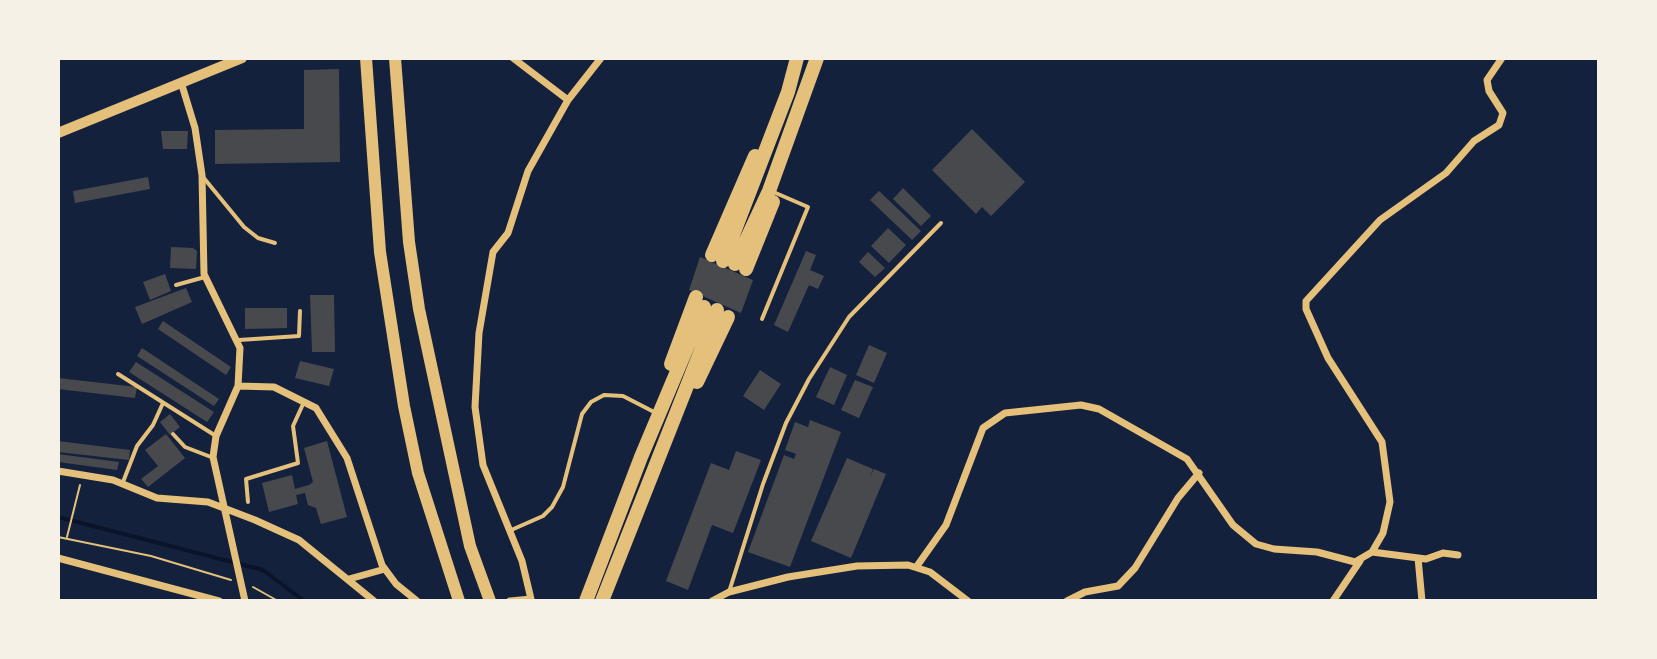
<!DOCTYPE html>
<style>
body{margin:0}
#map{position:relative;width:1657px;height:659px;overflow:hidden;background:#14213d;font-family:Overpass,sans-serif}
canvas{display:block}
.frame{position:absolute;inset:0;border:60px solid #f6f1e7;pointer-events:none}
</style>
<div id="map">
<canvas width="1657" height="659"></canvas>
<div class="frame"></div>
</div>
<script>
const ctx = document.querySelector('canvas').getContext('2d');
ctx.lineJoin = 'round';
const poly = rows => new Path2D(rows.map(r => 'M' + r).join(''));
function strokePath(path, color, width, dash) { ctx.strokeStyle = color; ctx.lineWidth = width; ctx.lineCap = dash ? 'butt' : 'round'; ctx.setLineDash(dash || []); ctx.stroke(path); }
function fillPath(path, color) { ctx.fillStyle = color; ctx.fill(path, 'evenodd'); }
const stream = poly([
 [58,517,263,570,304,601]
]);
const building = poly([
 [339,69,340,162,215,164,215,130,304,129,304,70],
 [972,129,1025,182,991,216,982,207,976,214,932,170],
 [161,131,188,131,187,149,163,149],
 [148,177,150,189,75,203,73,191],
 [903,188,931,216,921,226,893,199],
 [879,191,921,231,912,240,870,200],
 [888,228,906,245,889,263,871,246],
 [171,247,193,248,197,251,196,269,170,268],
 [806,251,816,255,810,270,824,276,818,289,809,285,788,332,774,325],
 [868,252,885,268,875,277,859,262],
 [700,257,753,280,741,313,689,290],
 [165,274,171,291,150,300,143,282],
 [186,288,192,302,142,324,135,307],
 [310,295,334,295,335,352,312,352],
 [245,308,287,308,287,328,245,329],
 [163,321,231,367,226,375,158,329],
 [869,345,887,353,874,383,856,375],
 [142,348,219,399,214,406,137,356],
 [300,361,334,369,329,386,295,378],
 [136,362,214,412,207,422,129,372],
 [830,367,847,375,834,405,816,397],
 [760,370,781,384,764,410,743,396],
 [58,378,137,387,135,398,58,389],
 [855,380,873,387,859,418,841,410],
 [170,414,180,427,170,435,160,422],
 [810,420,841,432,790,567,748,552,784,455,794,459,796,454,785,450,795,422,808,427],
 [166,434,185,458,148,487,141,479,158,466,145,450],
 [58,441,130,450,129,460,58,452],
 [327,441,347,517,321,524,316,508,308,505,305,493,296,495,298,504,269,512,262,483,292,475,295,489,309,485,313,482,304,448],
 [736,451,761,460,733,533,712,525,688,590,666,581,711,463,729,470],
 [58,454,119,462,117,470,58,462],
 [847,458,873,469,870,477,874,469,886,474,851,558,811,541]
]);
const path = poly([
 [58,537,151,556,231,580],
 [67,537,80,485],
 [253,587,278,601]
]);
const service = poly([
 [203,177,244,227,258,238,275,243],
 [176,285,205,277],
 [762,319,808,207,771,191],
 [239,340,299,336,300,311],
 [118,374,216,436],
 [173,434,185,447,211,457],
 [123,482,137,446,153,425,163,403],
 [248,502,246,479,298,463,293,426,304,402],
 [509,531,543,516,552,507,563,487,582,414,591,402,604,395,623,396,656,413],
 [729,592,763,484,786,423,809,379,849,317,941,223]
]);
const minor = poly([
 [513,58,568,100],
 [181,82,195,128,202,175,204,274,240,348,238,386,216,436,213,457,245,601],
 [238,386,274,387,316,408,347,458,382,565,396,584,417,601],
 [58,471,113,480,157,498,208,502,255,520,299,540,374,601],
 [1372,552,1426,559,1443,553,1458,555],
 [58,558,219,601],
 [1418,558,1422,601],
 [917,566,946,525,983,428,1005,413,1081,405,1099,409,1187,459,1233,525,1256,544,1274,549,1317,552,1355,562,1372,552,1383,533,1390,502,1382,442,1328,358,1306,309,1306,301,1380,220,1446,173,1474,141,1499,125,1503,113,1489,91,1487,80,1502,58],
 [349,579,385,569],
 [531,599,522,561,483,465,475,407,479,333,493,252,508,233,528,171,568,100,601,58],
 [510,601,531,599],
 [712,601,729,592,788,577,857,566,908,565,930,572,968,601],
 [1067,601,1085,592,1118,586,1135,568,1178,498,1199,473],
 [1333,601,1360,561]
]);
const secondary = poly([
 [58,133,242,58]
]);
const trunk = poly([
 [366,58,380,252,404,406,418,473,459,601],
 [395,58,409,242,419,309,470,546,490,601]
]);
const motorway = poly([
 [712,255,755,156],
 [723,261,788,92,797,58],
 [735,264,769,191,817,58],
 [746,269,773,202],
 [671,364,696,297],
 [697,382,728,317],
 [586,601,641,457,704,307],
 [602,601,717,310]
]);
strokePath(stream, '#0b132b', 4);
fillPath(building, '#48494c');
strokePath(path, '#e5c07b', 2);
strokePath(service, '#e5c07b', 4);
strokePath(minor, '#e5c07b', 7);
strokePath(secondary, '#e5c07b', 10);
strokePath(trunk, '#e5c07b', 12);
strokePath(motorway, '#e5c07b', 14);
</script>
